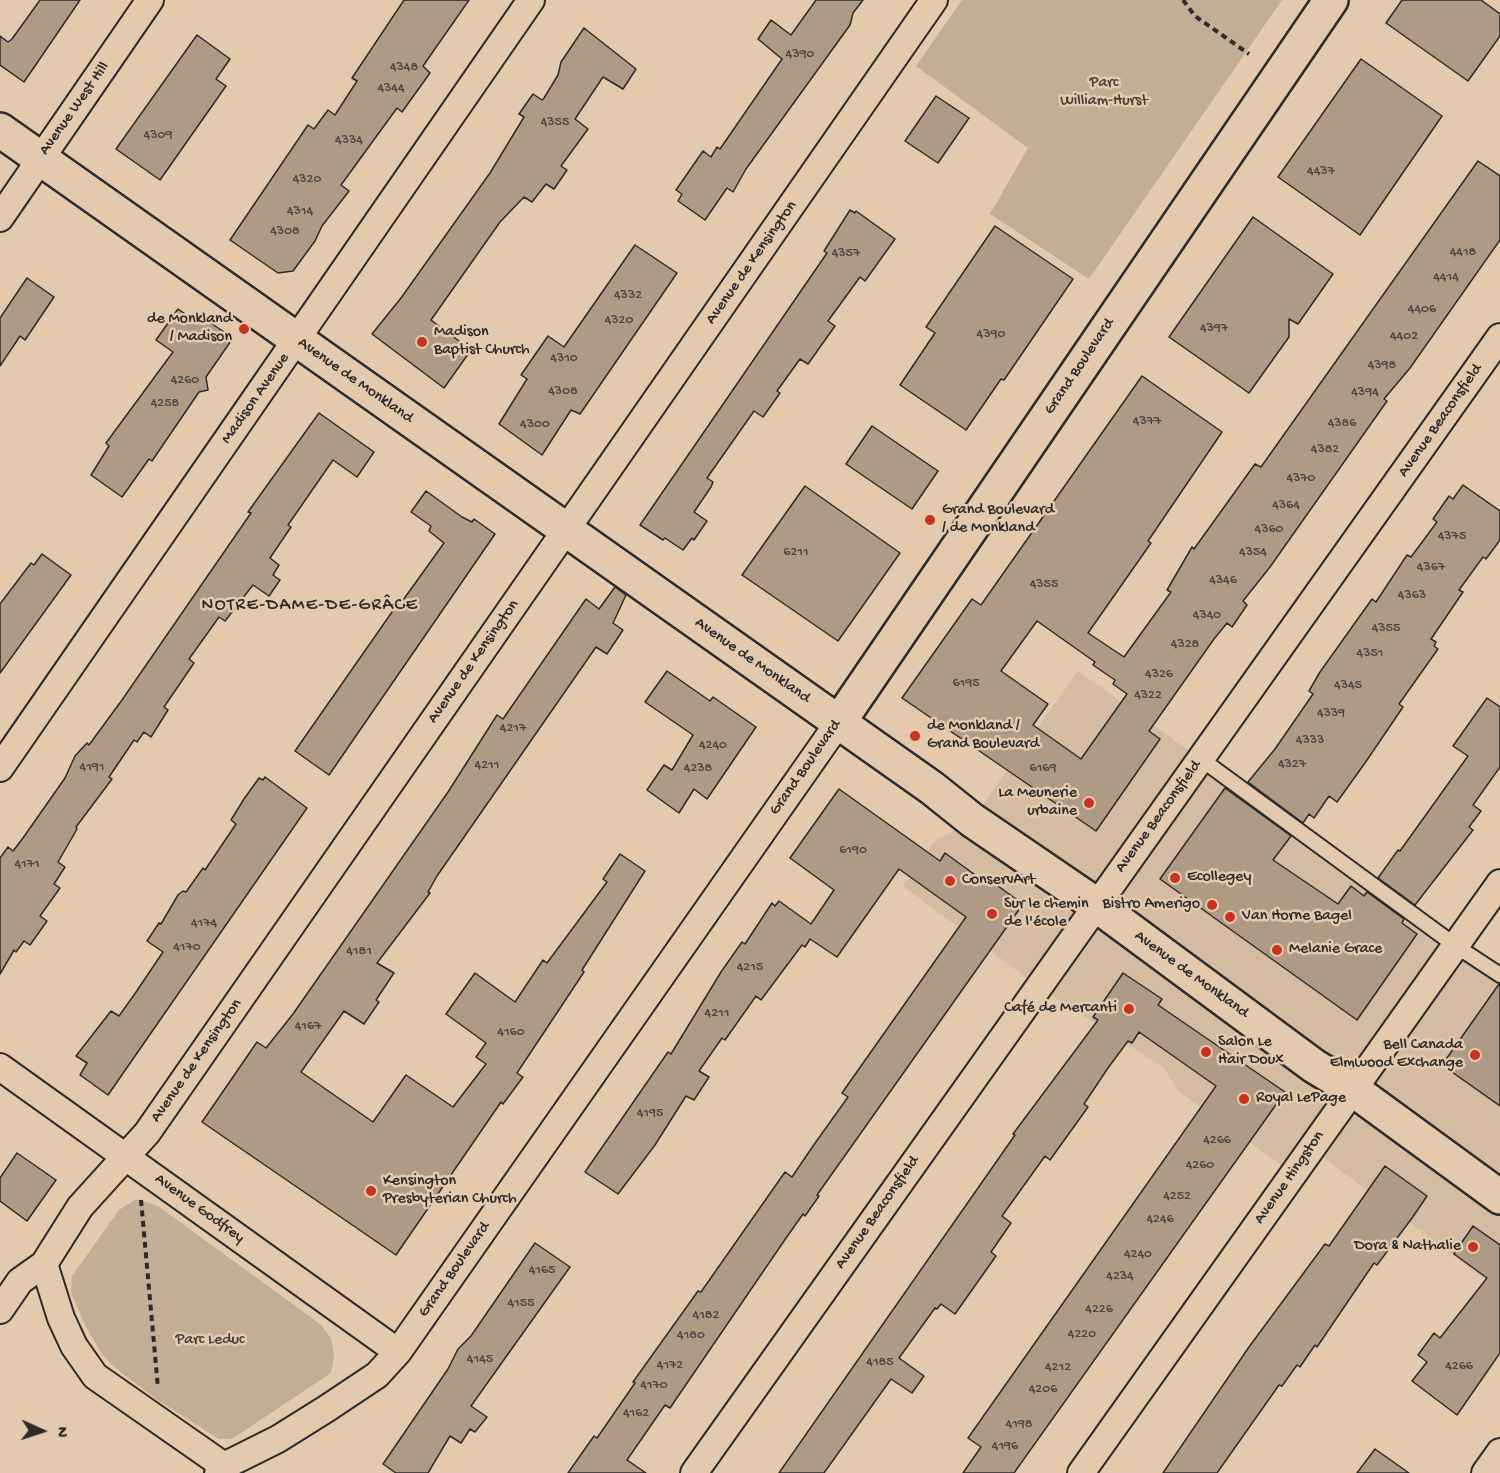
<!DOCTYPE html>
<meta charset="utf-8">
<style>
body{margin:0}
#map{position:relative;width:1500px;height:1473px;overflow:hidden;background:#e5c9ac;font-family:"Gochi Hand",sans-serif}
canvas{display:block}
.north{position:absolute;left:12px;top:1401px;width:60px;height:60px;-webkit-text-stroke:4px #e5c9ac;paint-order:stroke;rotate:93deg;font-size:16px;font-weight:700;line-height:24px;text-align:center;color:#2b2b2b}
.north::after{content:'';display:block;margin:auto;width:21px;height:27px;background:#2b2b2b;clip-path:polygon(50% 0,100% 100%,50% 72%,0 100%)}
</style>
<div id="map">
<canvas width="1500" height="1473"></canvas>
<div class="north">N</div>
</div>
<script>
const ctx = document.querySelector('canvas').getContext('2d');
ctx.lineJoin = 'round';
function fillPath(path, color) { ctx.fillStyle = color; ctx.fill(path, 'evenodd'); }
const poly = rows => new Path2D(rows.map(r => 'M' + r).join(''));
function strokePath(path, color, width, dash) { ctx.strokeStyle = color; ctx.lineWidth = width; ctx.lineCap = dash ? 'butt' : 'round'; ctx.setLineDash(dash || []); ctx.stroke(path); }
function write(font, color, halo, rows, align = 'center') {
  ctx.font = font + ' "Gochi Hand",sans-serif'; ctx.lineWidth = 5; ctx.setLineDash([]); ctx.textBaseline = 'middle'; ctx.strokeStyle = halo; ctx.fillStyle = color; for (const [text, x, y, turn = 0] of rows) {
    ctx.save(); ctx.translate(x, y); ctx.rotate((+turn || 0) * Math.PI / 180); ctx.textAlign = isNaN(turn) ? turn : align; if (halo) ctx.strokeText(text, 0, 0); ctx.fillText(text, 0, 0); ctx.restore();
  }
}
const built = poly([
 [1078,671,1500,975,1500,1291,1319,1154,1301,1179,1178,1091,1164,1068,1039,987,903,886,935,841,972,820]
]);
const green = poly([
 [962,0,1282,0,1089,279,990,214,1028,148,916,66],
 [136,1199,158,1206,320,1324,331,1338,334,1356,331,1373,232,1439,219,1439,159,1401,119,1371,103,1356,85,1325,71,1292,72,1276,119,1210]
]);
const building = poly([
 [40,0,80,0,24,82,0,65,0,36,8,42,12,39,40,0],
 [404,0,469,0,423,66,430,73,402,112,397,108,341,185,349,191,322,226,315,241,293,271,278,273,230,240,308,125,314,129,328,110,335,115,357,81,352,78,404,0],
 [816,0,863,0,853,13,850,25,746,169,733,192,727,188,705,220,678,201,682,194,676,190,703,151,711,157,717,147,720,149,782,59,758,39,771,20,791,35,816,0],
 [1402,0,1481,0,1500,14,1500,36,1468,81,1386,23,1402,0],
 [584,28,636,69,623,89,603,77,575,119,588,129,561,166,567,170,554,189,546,184,532,202,524,197,500,222,431,320,471,350,444,388,372,334,401,298,490,173,524,117,519,114,533,94,542,100,544,98,558,75,561,62,584,28],
 [197,35,230,59,216,79,226,86,160,180,116,149,197,35],
 [1361,59,1442,116,1360,235,1278,177,1361,59],
 [936,96,969,118,938,163,905,141,936,96],
 [1478,161,1500,176,1500,240,1410,368,1384,399,1387,401,1270,567,1243,601,1247,605,1232,627,1227,623,1214,639,1149,731,1160,739,1096,831,902,698,972,599,981,605,1142,376,1222,432,1148,541,1151,543,1088,633,1124,657,1171,592,1167,590,1192,547,1194,549,1255,464,1261,467,1478,161],
 [1037,621,1095,662,1093,665,1115,680,1113,684,1127,694,1081,759,1033,725,1048,704,1001,671,1037,621],
 [850,210,855,213,856,211,895,239,865,281,860,277,828,321,835,326,808,364,800,359,777,391,780,393,763,417,754,411,707,478,713,482,711,487,694,512,707,521,694,540,692,538,683,550,665,538,663,540,640,525,827,253,824,251,850,210],
 [1253,217,1333,274,1298,324,1289,319,1289,337,1249,393,1169,337,1253,217],
 [995,226,1073,279,1004,380,1001,379,966,430,900,385,935,333,926,327,995,226],
 [635,245,677,273,580,414,571,410,542,455,499,424,527,379,521,375,548,336,564,347,635,245],
 [27,278,54,297,25,340,20,336,0,366,0,318,27,278],
 [178,309,198,323,202,317,233,338,206,377,208,390,199,392,152,461,149,459,122,497,91,475,109,446,106,443,173,352,156,340,178,309],
 [319,413,374,452,357,477,333,460,288,525,291,527,270,558,279,565,273,575,280,580,269,596,253,585,225,621,219,617,189,659,194,663,164,707,168,710,151,737,144,732,137,742,134,740,109,777,112,779,76,827,77,829,58,862,65,867,54,884,60,888,40,916,47,921,30,945,24,941,16,952,14,950,0,974,0,858,8,847,13,851,23,838,65,778,75,756,87,743,89,745,122,700,251,513,248,512,319,413],
 [872,426,938,471,912,509,846,464,872,426],
 [1463,485,1500,511,1500,540,1486,559,1483,557,1459,590,1463,592,1431,639,1436,642,1434,646,1438,649,1399,704,1403,707,1365,763,1337,802,1329,796,1314,818,1309,814,1303,823,1248,782,1275,749,1313,694,1309,691,1320,672,1372,599,1376,602,1407,555,1411,557,1437,522,1433,519,1449,496,1453,499,1463,485],
 [805,486,900,553,838,641,742,575,805,486],
 [426,491,462,517,472,522,474,519,495,534,329,775,295,751,399,602,401,603,444,543,429,531,431,526,411,512,426,491],
 [42,554,71,575,0,673,0,604,31,563,34,565,42,554],
 [615,587,626,595,613,623,623,630,607,654,596,647,437,876,428,892,430,893,377,963,394,973,376,1000,379,1002,364,1024,344,1011,301,1072,373,1122,406,1075,453,1107,486,1064,476,1057,486,1043,446,1014,475,973,515,1002,543,960,547,963,607,882,603,879,620,854,645,871,582,970,584,972,517,1073,523,1077,503,1104,501,1102,396,1255,202,1122,257,1042,266,1048,293,1014,448,792,497,715,503,719,586,599,599,609,615,587],
 [667,671,710,701,713,697,756,727,707,799,694,789,679,813,647,790,664,765,672,770,693,735,645,702,667,671],
 [1487,698,1500,707,1500,767,1473,805,1481,811,1469,827,1473,830,1415,905,1378,878,1398,850,1400,851,1468,756,1453,746,1487,698],
 [265,777,307,808,108,1095,80,1075,87,1063,76,1056,111,1011,119,1016,134,995,163,952,147,941,159,923,161,924,178,895,183,891,186,892,203,868,205,870,236,824,231,820,244,799,259,778,263,780,265,777],
 [1225,788,1291,836,1273,860,1338,904,1351,886,1364,896,1367,892,1404,919,1402,923,1417,934,1357,1020,1160,879,1225,788],
 [839,789,940,861,945,853,989,885,991,881,1023,904,817,1195,819,1196,805,1216,803,1214,784,1241,670,1408,665,1405,627,1460,646,1473,568,1473,594,1436,597,1438,635,1383,633,1382,698,1291,701,1292,785,1172,792,1177,813,1146,848,1097,842,1093,966,917,899,869,837,957,810,939,805,947,802,945,761,1000,756,996,725,1040,722,1038,699,1071,709,1077,694,1100,686,1096,655,1145,618,1194,585,1172,668,1052,671,1054,721,972,742,942,745,944,772,903,775,906,779,901,811,924,834,890,790,858,839,789],
 [1123,973,1162,999,1158,1005,1285,1092,1014,1473,963,1473,981,1447,968,1438,1216,1086,1139,1032,1132,1043,1128,1041,1108,1068,1084,1104,1088,1107,1050,1160,1045,1156,1002,1216,1011,1223,991,1252,996,1256,955,1314,941,1304,937,1309,935,1308,899,1358,924,1376,912,1393,891,1379,824,1473,779,1473,1015,1135,1013,1134,1098,1020,1093,1017,1123,973],
 [1499,984,1500,984,1500,1106,1442,1065,1499,984],
 [17,1153,56,1180,27,1221,0,1201,0,1178,17,1153],
 [1385,1166,1427,1196,1412,1218,1377,1265,1374,1263,1317,1347,1315,1345,1300,1367,1297,1365,1282,1386,1279,1385,1217,1473,1163,1473,1249,1347,1325,1244,1329,1246,1385,1166],
 [1473,1226,1500,1245,1500,1353,1457,1415,1412,1381,1427,1362,1418,1355,1434,1333,1440,1338,1487,1278,1454,1254,1473,1226],
 [535,1243,570,1267,471,1406,487,1417,475,1432,470,1429,461,1443,450,1436,428,1473,396,1473,383,1464,448,1369,458,1349,471,1336,535,1243],
 [1375,1449,1409,1473,1357,1473,1375,1449]
]);
const path = poly([
 [1183,0,1195,16,1249,54],
 [141,1200,158,1388]
]);
const lane = poly([
 [1201,759,1456,946,1500,975]
]);
const street = poly([
 [0,218,150,0],
 [0,768,531,0],
 [0,1067,398,1352],
 [44,1264,61,1318,74,1346,95,1376,224,1466],
 [0,1310,20,1281,44,1264,80,1207,147,1133,934,0],
 [218,1473,224,1466,278,1439,326,1409,377,1375,398,1352,839,722],
 [694,1473,1500,337],
 [1081,1473,1500,883],
 [1485,1473,1500,1452]
]);
const secondary = poly([
 [0,130,932,788,972,820,1095,904,1314,1066,1355,1091,1500,1197],
 [839,722,1331,0]
]);
const markers = [
 [244,329,6,"#c8321e"],
 [422,342,6,"#c8321e"],
 [930,520,6,"#c8321e"],
 [915,736,6,"#c8321e"],
 [1089,803,6,"#c8321e"],
 [1175,878,6,"#c8321e"],
 [950,881,6,"#c8321e"],
 [1212,905,6,"#c8321e"],
 [992,914,6,"#c8321e"],
 [1230,917,6,"#c8321e"],
 [1277,950,6,"#c8321e"],
 [1129,1009,6,"#c8321e"],
 [1206,1052,6,"#c8321e"],
 [1475,1055,6,"#c8321e"],
 [1244,1099,6,"#c8321e"],
 [371,1191,6,"#c8321e"],
 [1473,1247,6,"#c8321e"]
];
const numberNames = [
 ["4390",800,55],
 ["4348",404,68],
 ["4344",391,89],
 ["4355",555,123],
 ["4309",158,136],
 ["4334",349,141],
 ["4437",1321,172],
 ["4320",307,180],
 ["4314",300,212],
 ["4308",285,232],
 ["4418",1463,253],
 ["4357",846,254],
 ["4414",1446,278],
 ["4332",628,296],
 ["4406",1422,310],
 ["4320",619,321],
 ["4397",1214,329],
 ["4390",991,335],
 ["4402",1404,337],
 ["4310",564,359],
 ["4398",1382,366],
 ["4260",185,381],
 ["4308",563,392],
 ["4394",1365,393],
 ["4258",165,404],
 ["4377",1147,422],
 ["4386",1342,424],
 ["4300",535,425],
 ["4382",1325,450],
 ["4370",1301,479],
 ["4364",1286,506],
 ["4360",1269,530],
 ["4375",1452,537],
 ["6211",796,553],
 ["4354",1253,553],
 ["4367",1431,568],
 ["4346",1223,581],
 ["4355",1044,585],
 ["4363",1412,596],
 ["4340",1207,616],
 ["4355",1386,629],
 ["4328",1185,645],
 ["4351",1370,654],
 ["4326",1159,675],
 ["6195",966,684],
 ["4345",1348,686],
 ["4322",1148,696],
 ["4339",1331,714],
 ["4217",513,729],
 ["4333",1310,741],
 ["4240",713,746],
 ["4327",1292,765],
 ["4211",487,766],
 ["4191",92,768],
 ["4238",698,769],
 ["6169",1043,769],
 ["6190",853,851],
 ["4171",27,865],
 ["4174",204,924],
 ["4170",187,948],
 ["4181",359,952],
 ["4215",750,968],
 ["4211",717,1014],
 ["4167",308,1027],
 ["4160",511,1033],
 ["4195",650,1114],
 ["4266",1217,1141],
 ["4260",1200,1166],
 ["4252",1177,1197],
 ["4246",1160,1220],
 ["4240",1138,1255],
 ["4165",542,1271],
 ["4234",1120,1277],
 ["4155",521,1304],
 ["4226",1099,1310],
 ["4182",706,1316],
 ["4220",1082,1335],
 ["4180",691,1336],
 ["4145",480,1360],
 ["4185",880,1363],
 ["4172",670,1366],
 ["4266",1459,1367],
 ["4212",1058,1368],
 ["4170",654,1386],
 ["4206",1043,1390],
 ["4162",636,1414],
 ["4198",1019,1425],
 ["4196",1005,1447]
];
const parkNames = [
 ["Parc",1104,84],
 ["William-Hurst",1104,102],
 ["Parc Leduc",210,1341]
];
const streetNames = [
 ["Avenue West Hill",75,109,-55],
 ["Avenue de Kensington",752,263,-55],
 ["Grand Boulevard",1080,367,-56],
 ["Avenue de Monkland",355,381,35],
 ["Madison Avenue",256,399,-55],
 ["Avenue Beaconsfield",1441,421,-55],
 ["Avenue de Monkland",752,661,35],
 ["Avenue de Kensington",474,662,-55],
 ["Grand Boulevard",806,768,-55],
 ["Avenue Beaconsfield",1159,817,-54],
 ["Avenue de Monkland",1191,975,36],
 ["Avenue de Kensington",197,1061,-55],
 ["Avenue Hingston",1290,1178,-55],
 ["Avenue Godfrey",199,1209,36],
 ["Avenue Beaconsfield",878,1213,-55],
 ["Grand Boulevard",455,1270,-55]
];
const poiNames = [
 ["de Monkland",232,320,"right"],
 ["/ Madison",232,338,"right"],
 ["Madison",434,333],
 ["Baptist Church",434,351],
 ["Grand Boulevard",942,511],
 ["/ de Monkland",942,529],
 ["de Monkland /",927,727],
 ["Grand Boulevard",927,745],
 ["La Meunerie",1077,794,"right"],
 ["urbaine",1077,812,"right"],
 ["Ecollegey",1187,878],
 ["ConservArt",962,881],
 ["Sur le chemin",1004,905],
 ["de l'école",1004,923],
 ["Bistro Amerigo",1200,905,"right"],
 ["Van Horne Bagel",1242,917],
 ["Melanie Grace",1289,950],
 ["Café de Mercanti",1117,1009,"right"],
 ["Salon Le",1218,1043],
 ["Hair Doux",1218,1061],
 ["Bell Canada",1463,1046,"right"],
 ["Elmwood Exchange",1463,1064,"right"],
 ["Royal LePage",1256,1099],
 ["Kensington",383,1182],
 ["Presbyterian Church",383,1200],
 ["Dora & Nathalie",1461,1247,"right"]
];
const neighbourhoodNames = [
 ["NOTRE-DAME-DE-GRÂCE",310,606]
];
fillPath(built, '#d5bba1');
fillPath(green, '#c4ad95');
fillPath(building, '#af9a86');
strokePath(building, '#2b2b2b', 1.5);
strokePath(lane, '#2b2b2b', 18);
strokePath(street, '#2b2b2b', 30);
strokePath(secondary, '#2b2b2b', 38);
strokePath(path, '#2b2b2b', 4, [6, 4.5]);
strokePath(lane, '#e5c9ac', 14);
strokePath(street, '#e5c9ac', 26);
strokePath(secondary, '#e5c9ac', 33);
for (const [x, y, r, color] of markers) { const dot = new Path2D(); dot.arc(x, y, r, 0, 2 * Math.PI); ctx.fillStyle = color; ctx.fill(dot); strokePath(dot, '#e5c9ac', 2); }
write('14px', '#4c4742', null, numberNames);
write('16px', '#423e3b', '#e5c9ac', parkNames);
write('16px', '#2b2b2b', '#e5c9ac', streetNames);
write('16px', '#2b2b2b', '#e5c9ac', poiNames, 'left');
ctx.letterSpacing = '1.5px';
write('18px', '#2b2b2b', '#e5c9ac', neighbourhoodNames);
ctx.letterSpacing = '0px';
</script>
